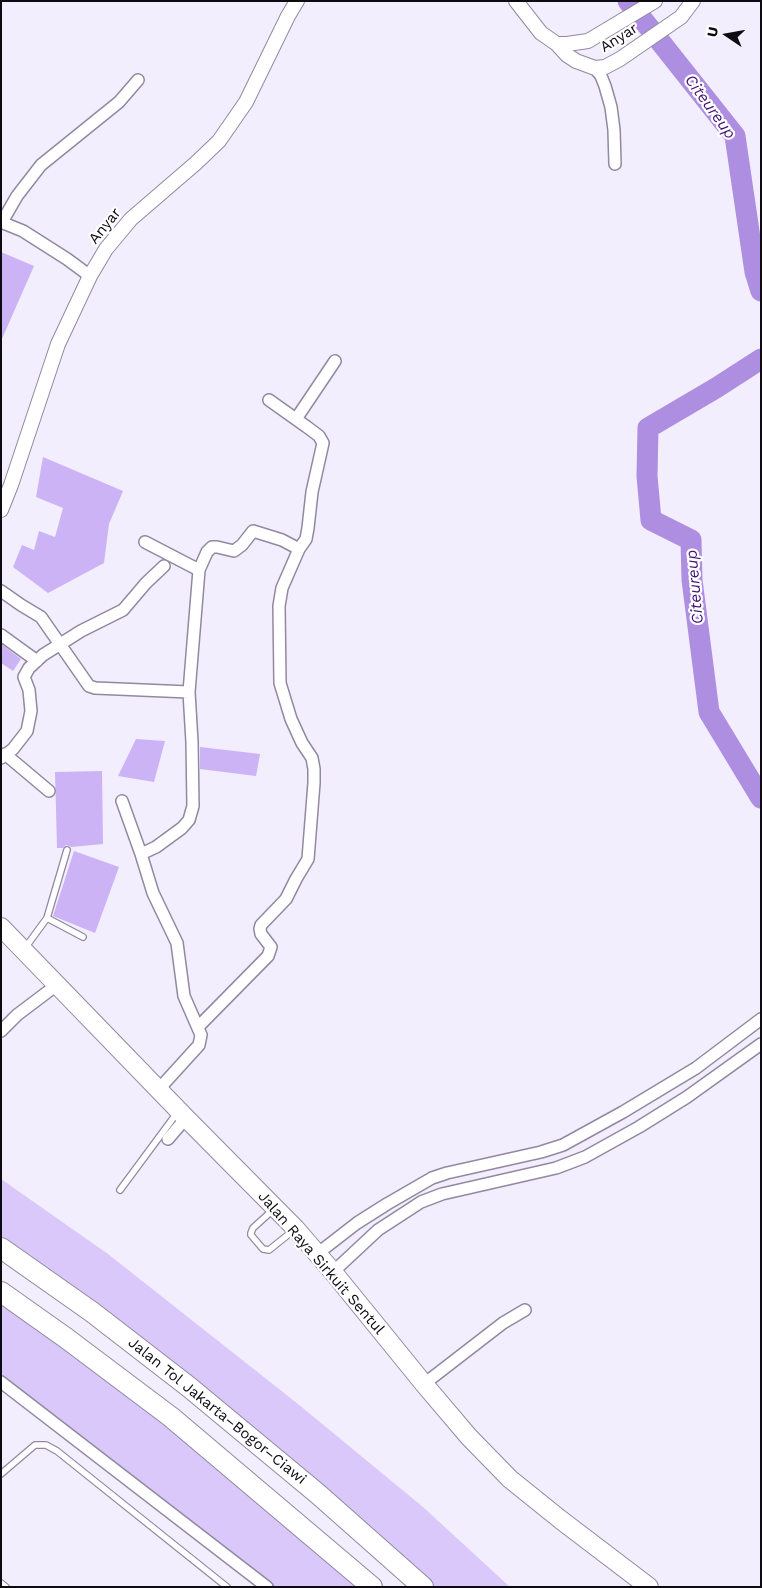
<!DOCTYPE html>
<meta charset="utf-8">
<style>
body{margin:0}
#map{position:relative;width:762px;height:1588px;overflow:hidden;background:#f3eefd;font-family:"Work Sans",sans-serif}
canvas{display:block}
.frame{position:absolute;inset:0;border:2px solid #0d0a12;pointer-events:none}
.north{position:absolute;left:702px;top:10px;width:50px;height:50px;-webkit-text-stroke:4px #fff;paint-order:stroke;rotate:282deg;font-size:14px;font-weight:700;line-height:20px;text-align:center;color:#0d0a12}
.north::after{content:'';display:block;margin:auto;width:18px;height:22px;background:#0d0a12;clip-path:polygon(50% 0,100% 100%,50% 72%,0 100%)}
</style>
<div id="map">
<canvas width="762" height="1588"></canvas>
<div class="frame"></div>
<div class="north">U</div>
</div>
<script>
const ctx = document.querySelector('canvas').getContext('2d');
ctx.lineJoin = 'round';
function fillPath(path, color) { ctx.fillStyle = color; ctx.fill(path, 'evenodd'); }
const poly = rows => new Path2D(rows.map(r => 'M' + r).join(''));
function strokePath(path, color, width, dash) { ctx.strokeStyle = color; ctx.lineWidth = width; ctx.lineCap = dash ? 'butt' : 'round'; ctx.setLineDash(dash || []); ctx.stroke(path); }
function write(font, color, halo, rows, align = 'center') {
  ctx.font = font + ' "Work Sans",sans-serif'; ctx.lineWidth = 4.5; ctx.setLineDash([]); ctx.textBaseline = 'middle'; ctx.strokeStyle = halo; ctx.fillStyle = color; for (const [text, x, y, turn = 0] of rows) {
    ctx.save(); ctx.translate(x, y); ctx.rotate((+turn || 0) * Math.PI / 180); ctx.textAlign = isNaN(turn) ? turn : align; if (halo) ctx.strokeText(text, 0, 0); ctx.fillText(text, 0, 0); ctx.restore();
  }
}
const green = poly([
 [1,1179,108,1254,298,1404,423,1507,510,1587,423,1587,1,1248],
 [1,1292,371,1587,267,1587,1,1387]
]);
const river = poly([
 [628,1,735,136,755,272,761,291],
 [761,359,716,388,648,428,647,476,651,520,691,540,692,580,709,712,761,798]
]);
const building = poly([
 [1,252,34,266,1,341],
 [43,457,123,491,109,524,104,563,48,593,13,567,22,545,34,550,39,531,55,537,63,508,36,497],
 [1,644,21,659,13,671,1,663],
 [136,739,165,741,154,782,118,776],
 [200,747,260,754,256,776,200,769],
 [102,771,103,844,71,847,66,845,63,848,57,848,55,772],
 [74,851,119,867,95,933,53,916]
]);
const service = poly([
 [47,918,83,937],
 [25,948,47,918,67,850],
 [120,1190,177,1113],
 [274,1209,253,1228,251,1233,251,1235,263,1249,269,1250,294,1230],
 [1,1474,35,1445,46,1445,57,1451,227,1587],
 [1,1583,6,1587]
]);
const minor = poly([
 [595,68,601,76,605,86,611,107,614,130,615,164],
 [1,222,23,231,67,259,90,276],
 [2,222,17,196,41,165,119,102,138,80],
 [296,419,335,361],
 [145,542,199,570,189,692,192,742,193,806,189,820,182,828,156,847,141,854,153,893,177,943,184,996,201,1035,199,1045,159,1089],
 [199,570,207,552,212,547,217,547,234,551,242,545,253,531,282,540,299,549],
 [1,591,21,605,41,617,89,686,95,688,189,692],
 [1,635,37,661],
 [5,754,49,791],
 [1,758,13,749,27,731,31,711,29,690,24,677,29,668,43,655,81,631,123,610,146,583,164,566],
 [122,801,141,854],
 [199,1026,268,956,271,947,261,934,260,929,261,925,286,899,296,879,308,859,314,783,314,769,312,758,302,743,291,719,280,683,279,606,282,588,299,549,306,539,308,528,312,492,323,443,319,436,307,427,269,400],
 [1,1031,17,1015,58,984],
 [168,1139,186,1118],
 [317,1254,357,1223,387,1204,432,1178,447,1173,541,1152,563,1145,623,1112,696,1068,761,1019],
 [333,1272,378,1230,421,1202,442,1194,556,1168,585,1157,639,1127,687,1097,761,1044],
 [1,1382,267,1587],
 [424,1384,503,1323,525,1310]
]);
const tertiary = poly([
 [516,1,541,33,557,44,567,55,576,61,595,68,605,67,620,59,681,17,693,1],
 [557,44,567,44,588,41,655,1],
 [1,510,11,485,58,344,90,276,106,249,131,219,196,163,219,141,246,102,288,16,297,1]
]);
const primary = poly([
 [1,927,186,1118,295,1228,333,1272,424,1384,469,1437,510,1479,561,1520,649,1587]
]);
const motorway = poly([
 [1,1248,92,1312,189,1387,318,1494,423,1587],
 [1,1292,66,1338,171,1417,372,1587]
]);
const streetNames = [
 ["Anyar",619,38,-32],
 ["Anyar",105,226,-51],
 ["Jalan Raya Sirkuit Sentul",321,1263,49],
 ["Jalan Tol Jakarta–Bogor–Ciawi",217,1411,39]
];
const waterNames = [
 ["Citeureup",710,107,54],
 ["Citeureup",695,587,-95]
];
fillPath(green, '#dac8fa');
strokePath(river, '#ae8ee0', 21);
fillPath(building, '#cbb3f6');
strokePath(service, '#9189a0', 8);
strokePath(minor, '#9189a0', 14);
strokePath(tertiary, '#9189a0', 16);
strokePath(primary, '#9189a0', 20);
strokePath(motorway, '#9189a0', 22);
strokePath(service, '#fff', 5.5);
strokePath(minor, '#fff', 11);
strokePath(tertiary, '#fff', 14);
strokePath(primary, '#fff', 18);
strokePath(motorway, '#fff', 20);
write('15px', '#0d0a12', '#fff', streetNames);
write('italic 16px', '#441274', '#fff', waterNames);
</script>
